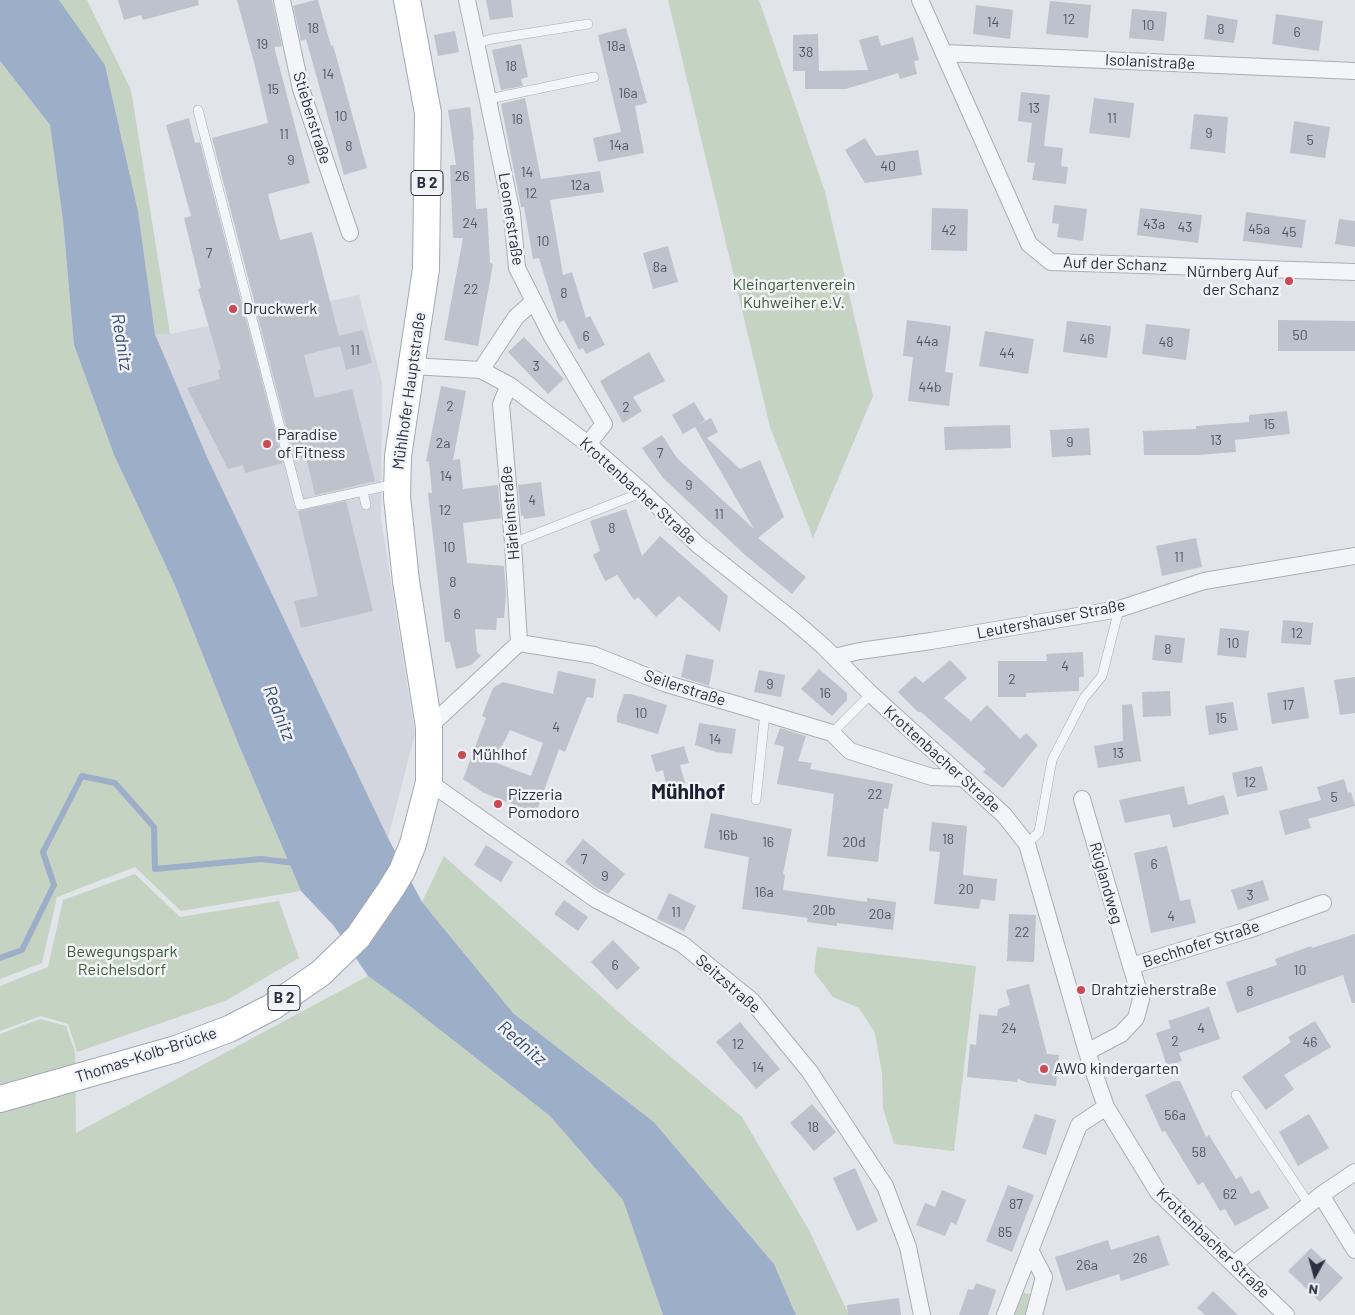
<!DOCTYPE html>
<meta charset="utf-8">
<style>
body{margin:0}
#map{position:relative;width:1355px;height:1315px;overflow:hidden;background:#e1e4e9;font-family:Barlow,sans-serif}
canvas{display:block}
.north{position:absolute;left:1290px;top:1250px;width:50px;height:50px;-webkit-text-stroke:4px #f1f3f7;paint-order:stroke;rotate:187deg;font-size:14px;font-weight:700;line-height:20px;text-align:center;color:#2a3041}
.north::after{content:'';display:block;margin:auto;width:18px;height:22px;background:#2a3041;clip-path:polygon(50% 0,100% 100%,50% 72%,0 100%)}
</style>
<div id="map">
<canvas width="1355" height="1315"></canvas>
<div class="north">N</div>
</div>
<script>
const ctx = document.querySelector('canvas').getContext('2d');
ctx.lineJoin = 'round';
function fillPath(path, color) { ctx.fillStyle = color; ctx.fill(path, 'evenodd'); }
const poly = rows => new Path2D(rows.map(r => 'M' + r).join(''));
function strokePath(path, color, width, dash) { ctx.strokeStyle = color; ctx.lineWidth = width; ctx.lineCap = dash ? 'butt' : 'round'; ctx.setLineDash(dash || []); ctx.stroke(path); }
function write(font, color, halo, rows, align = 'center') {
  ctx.font = font + ' Barlow,sans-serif'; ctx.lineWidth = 5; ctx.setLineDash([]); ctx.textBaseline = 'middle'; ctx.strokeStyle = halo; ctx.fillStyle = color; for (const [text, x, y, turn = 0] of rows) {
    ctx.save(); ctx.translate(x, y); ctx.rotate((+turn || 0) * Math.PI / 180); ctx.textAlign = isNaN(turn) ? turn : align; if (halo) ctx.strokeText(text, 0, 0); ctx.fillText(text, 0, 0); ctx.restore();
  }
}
const built = poly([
 [359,295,382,382,381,519,415,734,388,838,207,457,155,334,170,334]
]);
const green = poly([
 [59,0,87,0,131,90,170,334,155,334,138,211,105,65],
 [668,0,759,0,825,192,873,396,813,538,770,427],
 [0,61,50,125,63,221,74,345,114,455,174,583,238,743,301,891,181,911,135,867,57,897,42,963,0,979],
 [444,856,632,1024,742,1117,809,1230,849,1315,796,1315,774,1264,654,1122,513,1013,422,902],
 [135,874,180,917,279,901,299,958,225,1001,77,1052,68,1024,41,1016,0,1031,0,986,48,967,63,900],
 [817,947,976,966,954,1151,894,1144,883,1108,882,1073,875,1033,859,1008,833,997,814,972],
 [368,976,407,1004,550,1116,623,1200,663,1315,0,1315,0,1034,40,1019,66,1026,75,1051,76,1133],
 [1020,1292,1030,1294,1025,1315,1012,1315]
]);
const water = poly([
 [0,0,59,0,105,65,138,211,155,334,207,457,388,838,422,902,513,1013,654,1122,774,1264,796,1315,663,1315,623,1200,550,1116,407,1004,368,976,334,926,301,891,238,743,174,583,114,455,74,345,63,221,50,125,0,61]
]);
const stream = poly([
 [0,958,22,950,54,885,43,852,82,776,115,783,154,827,155,869,261,859,295,863]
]);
const building = poly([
 [118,0,198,0,199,5,143,20,141,15,124,20],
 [237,0,272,0,282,46,275,47,275,50,310,183,268,194,280,240,312,232,339,336,363,330,372,363,346,370,340,346,304,355,315,398,352,389,375,481,315,495,306,457,295,460,212,138,268,123,255,66],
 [315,0,318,0,331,46,333,45,367,168,344,175,306,39,301,41,293,6],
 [486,0,511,0,513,17,490,20],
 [1050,1,1091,5,1088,38,1046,34],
 [976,5,1013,10,1010,39,973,34],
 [1132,9,1167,12,1164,41,1129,38],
 [1276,14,1323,21,1319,51,1272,44],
 [1207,15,1238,20,1234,43,1204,39],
 [626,28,647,103,635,106,644,153,598,162,593,138,621,132,598,35],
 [455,31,459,52,438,56,434,35],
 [818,34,819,71,868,70,859,40,878,35,881,46,913,37,919,60,914,61,917,74,900,79,898,73,846,89,805,89,805,71,793,71,793,35],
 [521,44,528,77,521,79,523,86,501,90,492,50],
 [1021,92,1050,95,1044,146,1063,148,1061,166,1068,167,1066,184,1032,180,1035,163,1027,162,1032,123,1018,121],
 [525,98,541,179,600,171,604,192,550,200,563,275,572,272,586,318,590,316,605,345,586,354,583,348,579,350,564,320,559,323,539,258,533,259,524,207,521,207,501,104],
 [1094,98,1134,103,1130,138,1089,133],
 [470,107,474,140,473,140,476,209,487,208,490,263,493,264,478,346,444,340,463,238,453,238,450,165,456,165,448,110],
 [1194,114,1228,117,1225,153,1190,149],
 [189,118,195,143,200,142,283,463,245,473,243,465,228,469,187,388,220,379,218,370,221,369,198,289,201,288,184,218,191,216,166,125],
 [1294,121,1330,127,1325,158,1290,153],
 [865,138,876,156,918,150,922,175,865,183,845,150],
 [1054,205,1087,209,1083,241,1057,237,1059,224,1052,223],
 [932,208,968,209,967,251,931,250],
 [1140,208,1202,215,1198,243,1137,235],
 [1246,212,1306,220,1302,248,1243,241],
 [1339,219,1355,221,1355,247,1335,244],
 [668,246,678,282,653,289,643,253],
 [907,320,951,326,945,372,953,373,949,406,908,401,913,357,903,356],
 [1278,320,1355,321,1355,351,1278,351],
 [1067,321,1111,326,1107,358,1063,352],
 [1146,324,1190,329,1186,360,1142,354],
 [985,331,1034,339,1028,374,979,366],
 [524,337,564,379,548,394,508,352],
 [649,352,665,381,633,397,642,411,623,423,600,381],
 [441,386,466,391,453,460,460,459,463,489,498,485,501,518,463,523,467,563,504,566,506,595,504,618,497,618,496,630,475,629,477,652,481,656,471,665,456,669,450,642,445,642,428,493,432,493,429,462,426,461],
 [694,402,705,420,697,425,711,418,718,432,707,438,740,469,760,460,784,517,758,538,806,577,792,594,744,554,663,478,642,448,662,435,677,458,754,529,695,427,683,434,672,415],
 [1287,411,1290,434,1235,440,1236,452,1198,455,1144,455,1143,431,1196,429,1196,426,1249,422,1249,415],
 [1010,425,1011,448,945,450,944,427],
 [1089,428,1091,455,1052,457,1050,430],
 [541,482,545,516,524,519,523,515,521,516,518,485],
 [346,501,373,611,301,628,294,601,318,596,298,511],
 [626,509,642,556,660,536,728,596,720,632,679,596,656,617,638,597,634,600,617,575,605,581,593,555,600,551,590,521],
 [1196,538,1202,567,1162,576,1156,546],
 [1283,620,1313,623,1311,645,1281,643],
 [1220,628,1249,631,1246,658,1217,655],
 [1155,635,1185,638,1182,663,1152,660],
 [1083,652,1084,677,1079,677,1079,691,1026,693,1026,697,998,697,998,661,1047,661,1046,654],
 [686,654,714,660,709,686,681,677],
 [950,660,967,678,944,698,971,721,987,705,1020,739,1026,733,1038,745,1003,788,983,772,986,769,921,712,918,712,898,692,915,676,923,683],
 [819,669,847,693,847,700,832,716,801,689],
 [759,670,785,675,781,697,754,692],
 [558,671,596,679,593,698,587,697,565,752,559,749,536,813,484,793,463,779,486,718,482,716,493,688,503,682,553,694],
 [510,730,543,743,531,776,494,762],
 [1355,677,1355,713,1340,715,1334,680],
 [1304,687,1309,718,1272,724,1267,693],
 [1170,691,1171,716,1143,717,1142,692],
 [624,694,631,694,667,705,658,734,617,722,617,715],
 [1233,702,1238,730,1209,735,1205,706],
 [1132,704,1141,761,1098,768,1094,746,1123,741,1122,705],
 [699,723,736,729,732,754,716,752,695,745],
 [780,728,806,736,798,761,812,763,810,769,893,784,888,809,884,808,878,862,827,856,834,794,777,784,784,747,774,744],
 [684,746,689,763,680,765,685,783,667,788,663,770,656,772,651,755],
 [1262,766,1268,790,1237,797,1232,773],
 [1344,779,1348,793,1351,792,1355,806,1308,819,1311,828,1285,835,1279,811,1321,800,1317,787],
 [1184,786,1188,805,1224,795,1229,814,1173,828,1170,814,1125,823,1119,800],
 [711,813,792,829,783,874,785,875,783,890,867,902,867,898,896,902,893,930,837,923,837,926,807,922,808,918,742,909,749,857,704,848],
 [932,822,967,826,963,875,997,879,995,901,981,899,979,909,934,904,940,852,929,851],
 [583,839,625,874,608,894,594,886,565,862],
 [486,845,513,862,501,882,474,865],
 [1167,846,1180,901,1190,899,1196,923,1151,933,1134,853],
 [1263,880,1269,900,1238,910,1231,890],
 [669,893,696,906,684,931,657,919],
 [564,900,588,917,578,931,554,914],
 [1009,914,1036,915,1034,962,1007,961],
 [1355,934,1355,1003,1352,1003,1343,975,1237,1013,1226,982,1277,965,1275,959,1311,946,1312,948],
 [613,940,640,968,617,990,591,962],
 [1029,984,1047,1054,1059,1055,1056,1086,1028,1083,1018,1079,1017,1082,967,1077,970,1044,976,1045,979,1014,997,1016,998,1009,1010,1005,1006,990],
 [1209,1007,1220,1039,1179,1053,1182,1061,1167,1066,1156,1033,1171,1028,1168,1021],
 [1315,1021,1331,1047,1284,1075,1294,1089,1266,1110,1242,1077,1291,1042,1288,1037],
 [740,1022,780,1069,756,1089,716,1042],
 [1174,1081,1180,1081,1206,1137,1209,1135,1236,1179,1241,1176,1251,1194,1259,1190,1269,1208,1235,1226,1225,1209,1220,1211,1203,1182,1198,1185,1165,1131,1162,1132,1145,1095],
 [812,1104,836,1132,814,1151,790,1123],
 [1035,1114,1056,1120,1046,1155,1022,1148],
 [1309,1114,1329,1148,1298,1166,1279,1132],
 [855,1168,878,1221,857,1231,833,1178],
 [1008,1185,1034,1195,1012,1252,986,1241],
 [942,1190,966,1200,956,1225,951,1222,945,1236,916,1225,925,1203,935,1207],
 [1159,1235,1169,1265,1121,1281,1119,1274,1066,1291,1055,1257,1108,1240,1111,1250],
 [1311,1248,1343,1278,1320,1302,1288,1271],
 [976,1283,996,1290,988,1315,959,1315,968,1289,973,1290],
 [1213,1291,1238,1315,1205,1315,1197,1308],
 [899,1298,901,1315,848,1315,847,1305]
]);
const lane = poly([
 [477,43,492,39,588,24],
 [489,99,594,77],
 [198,110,300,505,395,484],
 [363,492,366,505],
 [513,543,643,492],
 [832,733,871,694],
 [756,800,765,713],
 [1027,844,1039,832,1052,760,1084,698,1102,676,1119,609],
 [1236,1095,1309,1204]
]);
const street = poly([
 [282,0,301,89,350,233],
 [467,0,512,214,517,268,551,335,604,424,588,444],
 [920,0,1029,244,1051,262,1355,272],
 [945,53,1355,71],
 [412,366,481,370,509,385,588,444,643,492,697,544,793,620,823,646,871,694,1004,815,1027,844,1087,1052,1106,1107,1158,1192,1286,1315],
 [481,370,516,317,534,301],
 [509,385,501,404,513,543,519,643],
 [519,643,594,655,664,683,832,733,850,751,932,777,963,778],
 [834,657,860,651,931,641,1119,609,1204,581,1355,556],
 [429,727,519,643],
 [429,782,595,899,682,944,752,1001,810,1072,885,1186,908,1247,922,1315],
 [1082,799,1131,966],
 [1087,1052,1121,1034,1136,1018,1141,999,1131,966,1248,930,1323,903],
 [1321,1195,1355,1250],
 [1030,1250,1044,1277,1034,1315],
 [1234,1264,1321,1195,1355,1172],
 [1005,1315,1079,1125,1106,1107]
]);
const primary = poly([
 [0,1099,176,1049,229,1029,272,1007,321,973,358,937,391,889,402,871,413,844,429,782,429,727,406,581,397,497,398,456,426,269,428,113,407,0]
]);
const markers = [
 [1289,281,5,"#cb4952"],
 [233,309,5,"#cb4952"],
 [267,444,5,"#cb4952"],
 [462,755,5,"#cb4952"],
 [498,804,5,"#cb4952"],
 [1081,990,5,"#cb4952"],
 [1044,1069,5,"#cb4952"]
];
const numberNames = [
 ["12",1069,19],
 ["14",993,22],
 ["10",1148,25],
 ["18",313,28],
 ["8",1221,29],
 ["6",1297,32],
 ["19",262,44],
 ["18a",616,46],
 ["38",806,52],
 ["18",511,66],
 ["14",328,74],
 ["15",273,89],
 ["16a",628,93],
 ["13",1034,108],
 ["10",341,116],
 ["11",1112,118],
 ["16",517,119],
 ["9",1209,133],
 ["11",284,134],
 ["5",1310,140],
 ["14a",619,145],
 ["8",349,146],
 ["9",291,160],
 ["40",888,166],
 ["14",527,172],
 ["26",462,176],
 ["12a",580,185],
 ["12",531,193],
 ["24",470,223],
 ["43a",1154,224],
 ["43",1185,227],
 ["45a",1259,229],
 ["42",949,230],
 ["45",1289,232],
 ["10",543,241],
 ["7",209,253],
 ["8a",660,267],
 ["22",471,289],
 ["8",564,293],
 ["50",1300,335],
 ["6",586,336],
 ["46",1087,339],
 ["44a",927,341],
 ["48",1166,342],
 ["11",355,350],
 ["44",1007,353],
 ["3",536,366],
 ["44b",930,387],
 ["2",450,406],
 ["2",626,407],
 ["15",1269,424],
 ["13",1216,440],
 ["9",1070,442],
 ["2a",443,443],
 ["7",660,453],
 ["14",446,476],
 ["9",689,485],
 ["4",532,500],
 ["12",445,510],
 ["11",719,514],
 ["8",612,528],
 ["10",449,547],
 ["11",1179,557],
 ["8",453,582],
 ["6",457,614],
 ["12",1297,633],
 ["10",1233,643],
 ["8",1168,649],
 ["4",1065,666],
 ["2",1012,679],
 ["9",770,684],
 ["16",825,693],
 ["17",1288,705],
 ["10",641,713],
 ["15",1221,718],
 ["4",556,727],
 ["14",715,739],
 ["13",1118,753],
 ["12",1250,782],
 ["22",875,794],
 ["5",1334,797],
 ["16b",728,835],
 ["18",948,839],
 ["16",768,842],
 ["20d",854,842],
 ["7",584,859],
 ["6",1154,864],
 ["9",605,876],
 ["20",966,889],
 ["16a",764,892],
 ["3",1250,895],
 ["20b",824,910],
 ["11",676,912],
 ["20a",880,914],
 ["4",1171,916],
 ["22",1022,932],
 ["6",615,965],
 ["10",1300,970],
 ["8",1250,991],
 ["24",1009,1028],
 ["4",1201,1028],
 ["2",1175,1041],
 ["46",1310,1042],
 ["12",738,1044],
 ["14",758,1067],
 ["56a",1175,1115],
 ["18",813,1127],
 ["58",1199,1152],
 ["62",1230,1194],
 ["87",1016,1204],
 ["85",1005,1232],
 ["26",1140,1258],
 ["26a",1087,1265]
];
const shields = [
 [427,183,32],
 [284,998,32]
];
const shieldNames = [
 ["B 2",427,183],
 ["B 2",284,998]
];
const streetNames = [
 ["Isolanistraße",1150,62,3],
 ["Stieberstraße",312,118,73],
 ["Leonerstraße",511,219,81],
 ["Auf der Schanz",1115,264,2],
 ["Mühlhofer Hauptstraße",409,391,-82],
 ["Krottenbacher Straße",638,491,42],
 ["Härleinstraße",510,513,-95],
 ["Leutershauser Straße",1051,619,-11],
 ["Seilerstraße",685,688,18],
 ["Krottenbacher Straße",942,759,42],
 ["Rüglandweg",1106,883,74],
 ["Bechhofer Straße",1201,944,-18],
 ["Seitzstraße",728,984,41],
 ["Thomas-Kolb-Brücke",146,1055,-18],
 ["Krottenbacher Straße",1213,1243,44]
];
const poiNames = [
 ["Nürnberg Auf",1279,272,"right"],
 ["der Schanz",1279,290,"right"],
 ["Druckwerk",243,309],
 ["Paradise",277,435],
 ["of Fitness",277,453],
 ["Mühlhof",472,755],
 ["Pizzeria",508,795],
 ["Pomodoro",508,813],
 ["Drahtzieherstraße",1091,990],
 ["AWO kindergarten",1054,1069]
];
const parkNames = [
 ["Kleingartenverein",794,285],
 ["Kuhweiher e.V.",794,303],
 ["Bewegungspark",122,952],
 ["Reichelsdorf",122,970]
];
const waterNames = [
 ["Rednitz",122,342,81],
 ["Rednitz",279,713,68],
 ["Rednitz",522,1043,41]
];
const districtNames = [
 ["Mühlhof",688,792]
];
fillPath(built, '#d3d6de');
fillPath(green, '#c5d3c2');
fillPath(water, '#9daec9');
strokePath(stream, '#9daec9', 6);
fillPath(building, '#bec2cc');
strokePath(lane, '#aaaeb7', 10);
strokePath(street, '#aaaeb7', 18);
strokePath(primary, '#a0a7b5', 28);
strokePath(lane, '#f4f5f8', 9);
strokePath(street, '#f4f5f8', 16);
strokePath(primary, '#fff', 26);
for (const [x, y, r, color] of markers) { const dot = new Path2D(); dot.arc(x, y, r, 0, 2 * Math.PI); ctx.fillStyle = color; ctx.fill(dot); strokePath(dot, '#f1f3f7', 2); }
write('14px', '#4f5464', null, numberNames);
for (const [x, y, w] of shields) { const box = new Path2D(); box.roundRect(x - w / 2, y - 12.5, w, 25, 4); ctx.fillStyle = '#f1f3f7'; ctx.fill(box); strokePath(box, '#2a3041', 1); }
write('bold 15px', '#2a3041', null, shieldNames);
write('16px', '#2a3041', '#f1f3f7', streetNames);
write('16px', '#2a3041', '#f1f3f7', poiNames, 'left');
write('16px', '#3b5c37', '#f1f3f7', parkNames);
write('italic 18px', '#344c74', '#f1f3f7', waterNames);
write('bold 21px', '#1c2132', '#f1f3f7', districtNames);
</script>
